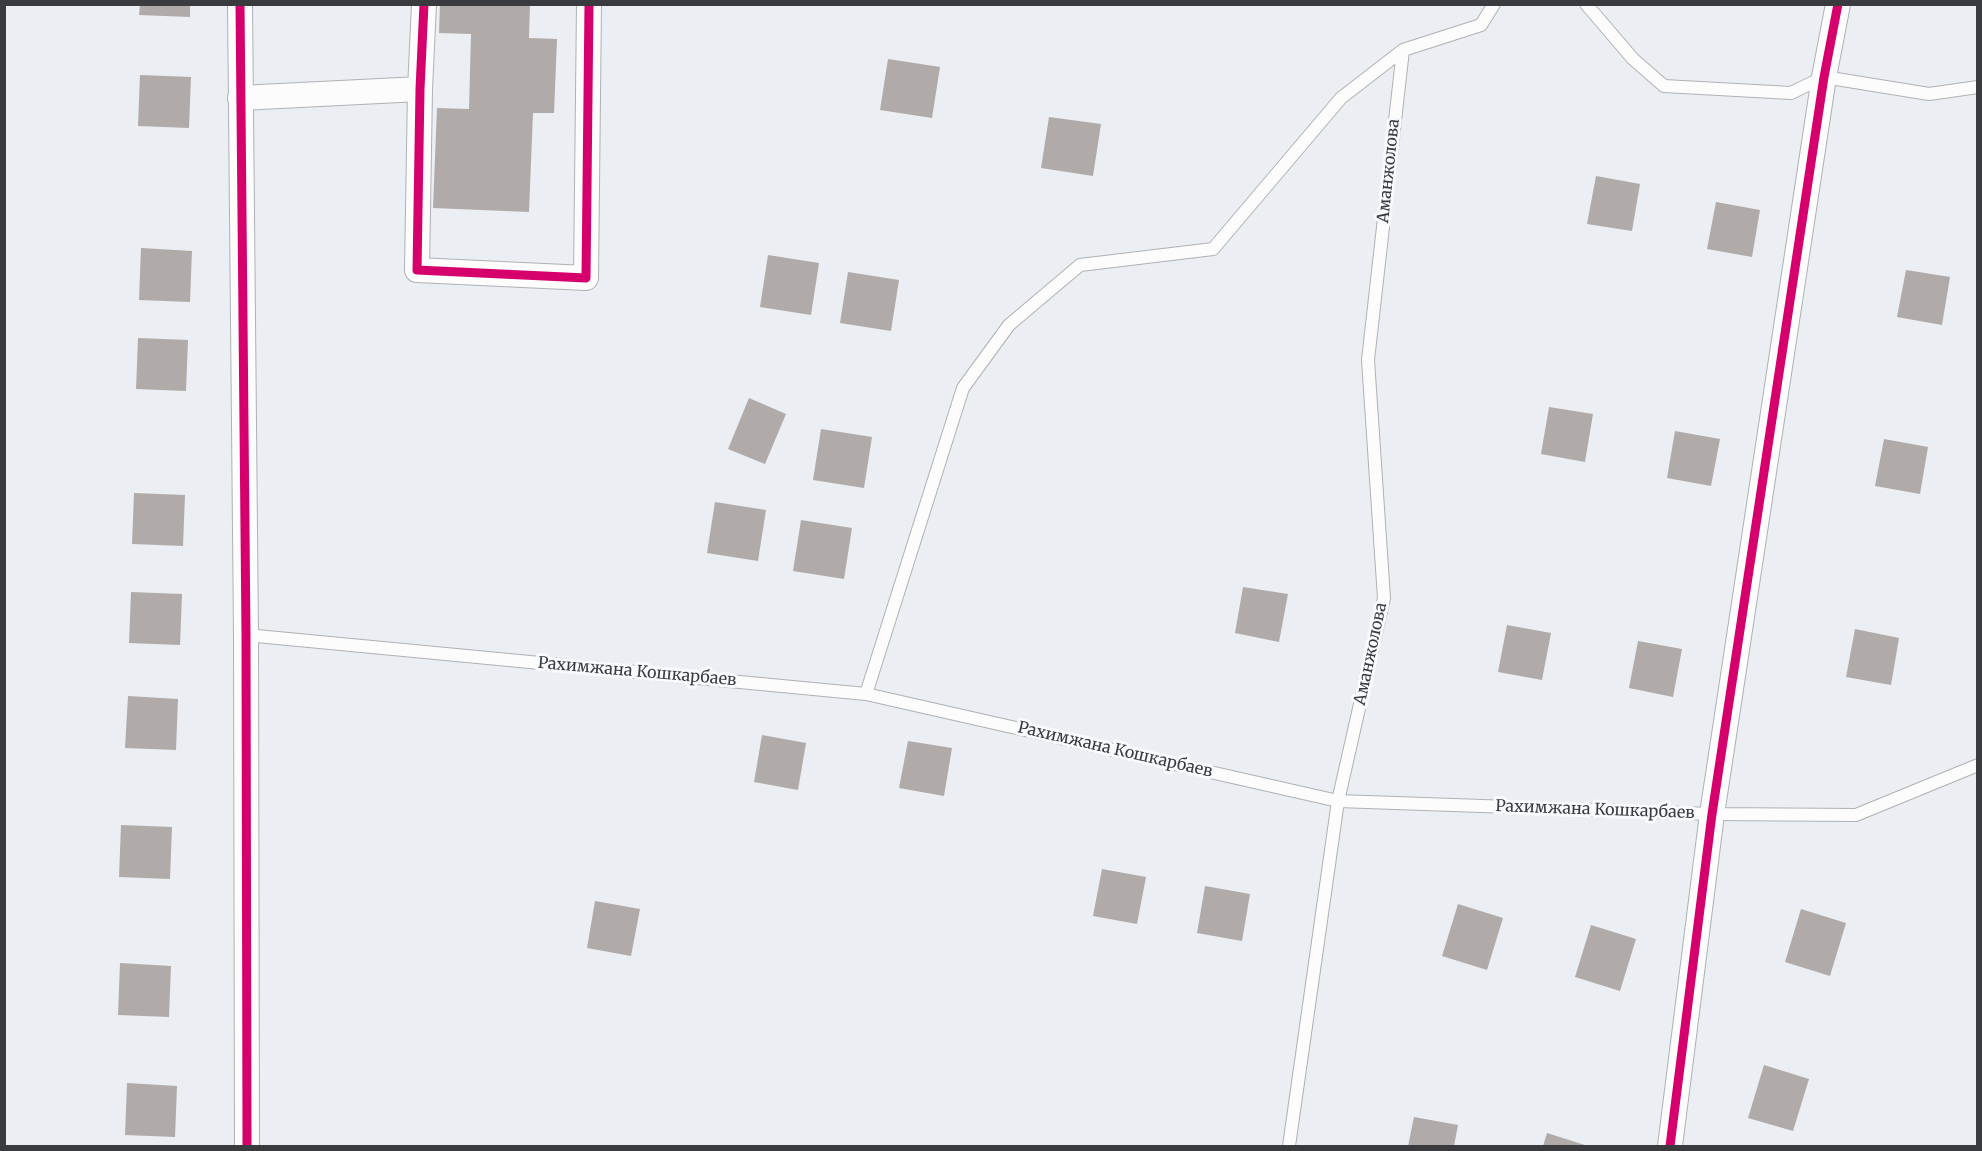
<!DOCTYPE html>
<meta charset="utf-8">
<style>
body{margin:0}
#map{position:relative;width:1982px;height:1151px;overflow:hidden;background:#ebeef2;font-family:Merriweather,serif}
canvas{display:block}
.frame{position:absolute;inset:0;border:6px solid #393b3e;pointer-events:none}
</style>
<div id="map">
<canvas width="1982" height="1151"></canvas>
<div class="frame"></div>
</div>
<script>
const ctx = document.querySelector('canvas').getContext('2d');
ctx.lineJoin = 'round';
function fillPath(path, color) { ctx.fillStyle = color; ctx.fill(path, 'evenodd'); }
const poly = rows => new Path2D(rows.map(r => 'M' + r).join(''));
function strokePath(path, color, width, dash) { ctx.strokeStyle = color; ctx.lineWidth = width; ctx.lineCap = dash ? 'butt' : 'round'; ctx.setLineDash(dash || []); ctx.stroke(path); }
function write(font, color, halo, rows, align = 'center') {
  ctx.font = font + ' Merriweather,serif'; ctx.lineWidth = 6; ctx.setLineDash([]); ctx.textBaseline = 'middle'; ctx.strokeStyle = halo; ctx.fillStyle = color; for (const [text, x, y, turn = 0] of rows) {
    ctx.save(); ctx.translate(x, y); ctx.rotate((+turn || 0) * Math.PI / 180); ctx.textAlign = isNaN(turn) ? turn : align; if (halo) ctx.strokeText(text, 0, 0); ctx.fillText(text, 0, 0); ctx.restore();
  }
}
const building = poly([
 [140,4,190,4,190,17,139,15],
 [440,4,530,4,529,38,557,39,554,113,533,113,529,212,433,208,437,108,469,109,471,34,439,33],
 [888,59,940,67,932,118,880,110],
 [140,75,191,77,189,128,138,126],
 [1049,117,1101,124,1093,176,1041,168],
 [1596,176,1640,184,1632,231,1587,224],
 [1716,202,1760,210,1752,257,1707,249],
 [141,248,192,251,190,302,139,300],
 [768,255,819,263,811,315,760,307],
 [1906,270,1950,277,1942,325,1897,317],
 [848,272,899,280,891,331,840,323],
 [138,338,188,340,186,391,136,389],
 [749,398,786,414,765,464,728,449],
 [1549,407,1593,414,1585,462,1541,454],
 [821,429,872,437,864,488,813,480],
 [1675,431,1720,439,1711,486,1667,478],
 [1884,439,1928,447,1920,494,1875,486],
 [134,493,185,495,183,546,132,544],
 [715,502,766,510,758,561,707,553],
 [801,520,852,528,844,579,793,571],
 [1243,587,1288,594,1279,642,1235,633],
 [131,592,182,594,180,645,129,643],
 [1507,625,1551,633,1542,680,1498,672],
 [1855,629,1899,638,1891,685,1846,677],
 [1638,641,1682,649,1673,697,1629,688],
 [128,696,178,699,176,750,125,748],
 [762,735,806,743,798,790,754,782],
 [908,741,952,748,944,796,899,788],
 [121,825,172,827,170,879,119,877],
 [1102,869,1146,877,1137,924,1093,916],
 [1205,886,1250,894,1242,941,1197,933],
 [595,901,640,909,631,956,587,948],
 [1458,904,1503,918,1487,970,1442,956],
 [1801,909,1846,923,1830,976,1785,962],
 [1591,925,1636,939,1620,991,1575,977],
 [120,963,171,966,169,1017,118,1015],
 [1764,1065,1809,1079,1793,1131,1748,1118],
 [127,1083,177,1086,175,1137,125,1135],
 [1414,1117,1458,1125,1454,1146,1408,1146],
 [1547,1133,1588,1146,1543,1146]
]);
const lane = poly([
 [1586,4,1633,59,1664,86,1791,93,1824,77,1929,94,1978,87],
 [246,635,866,694,1338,801,1712,814,1856,815,1978,765],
 [866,694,963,388,1009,325,1080,265,1213,249,1341,98,1403,50,1481,25,1494,4],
 [1289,1146,1338,801,1384,598,1368,360,1403,50]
]);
const street = poly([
 [240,4,246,635,247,1146],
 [424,4,420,89,417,270,586,278,589,4],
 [240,98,420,89],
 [1670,1146,1712,814,1824,77,1838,4]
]);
const cycleway = poly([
 [240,4,246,635,247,1146],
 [424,4,420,89,417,270,586,278,589,4],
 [1670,1146,1712,814,1824,77,1838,4]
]);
const streetNames = [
 ["Аманжолова",1389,171,-84],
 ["Аманжолова",1371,654,-78],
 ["Рахимжана Кошкарбаев",637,672,5],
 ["Рахимжана Кошкарбаев",1115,750,13],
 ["Рахимжана Кошкарбаев",1595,810,2]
];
fillPath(building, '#b0aba9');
strokePath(lane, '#afb1b4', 14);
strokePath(street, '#afb1b4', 26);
strokePath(lane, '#fcfcfd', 12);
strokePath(street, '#fcfcfd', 24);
strokePath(cycleway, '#d6006c', 9);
write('16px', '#393b3e', '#f7faff', streetNames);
</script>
